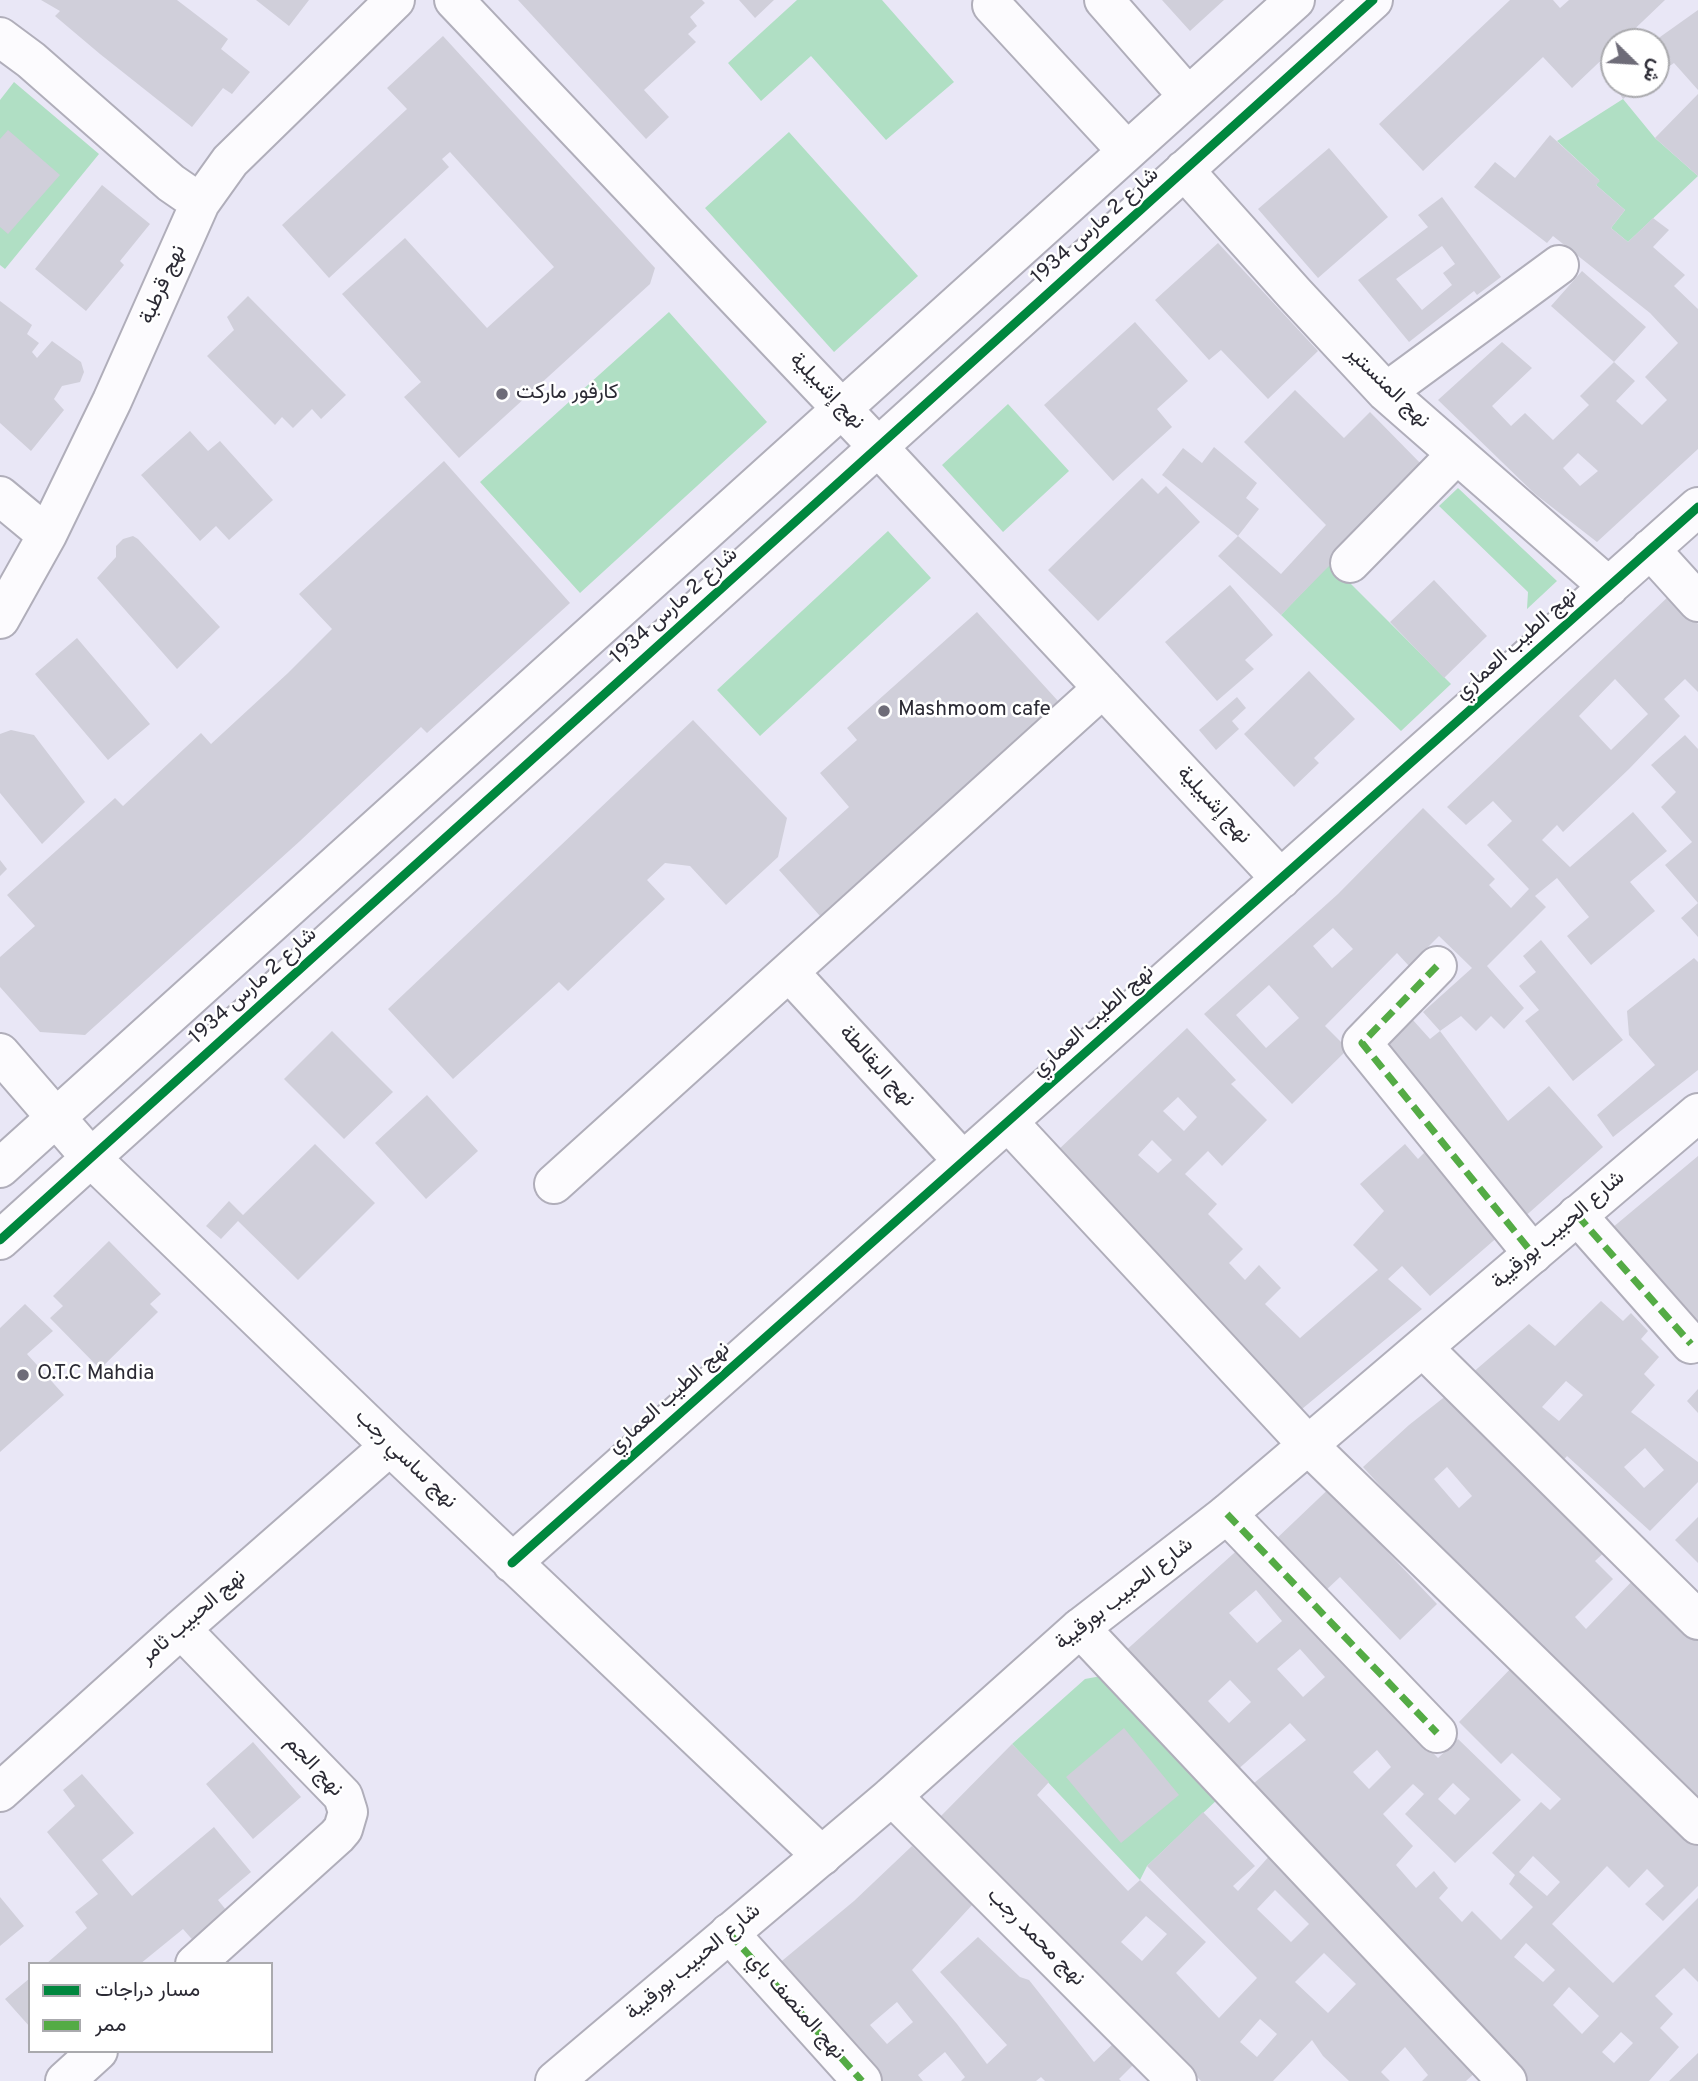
<!DOCTYPE html>
<meta charset="utf-8">
<style>
body{margin:0}
#map{position:relative;width:1698px;height:2081px;overflow:hidden;background:#e9e7f6;font-family:Overpass,Vazirmatn,sans-serif}
canvas{display:block}
.legend{position:absolute;left:28px;top:1962px;width:245px;height:91px;box-sizing:border-box;background:#fff;border:2px solid #aaaaae;margin:0;padding:9px 12px;list-style:none;font-size:21px;color:#2b2a34}
.legend li{display:flex;align-items:center;gap:14px;height:35px}
.legend b{width:35px;border:2px solid #aaaaae}
.north{position:absolute;left:1600px;top:28px;width:70px;height:70px;box-sizing:border-box;background:#fff;border:2px solid #aaaaae;border-radius:50%;rotate:114deg;font-size:19px;font-weight:700;line-height:28px;text-align:center;color:#2b2a34}
.north::after{content:'';display:block;margin:auto;width:24px;height:32px;background:#6e6c78;clip-path:polygon(50% 0,100% 100%,50% 72%,0 100%)}
</style>
<div id="map">
<canvas width="1698" height="2081"></canvas>
<ul class="legend">
<li><b style="height:9px;background:#00873e"></b>مسار دراجات</li>
<li><b style="height:9px;background:#54ab45"></b>ممر</li>
</ul>
<div class="north">ش</div>
</div>
<script>
const ctx = document.querySelector('canvas').getContext('2d');
ctx.lineJoin = 'round';
function fillPath(path, color) { ctx.fillStyle = color; ctx.fill(path, 'evenodd'); }
const poly = rows => new Path2D(rows.map(r => 'M' + r).join(''));
function strokePath(path, color, width, dash) { ctx.strokeStyle = color; ctx.lineWidth = width; ctx.lineCap = dash ? 'butt' : 'round'; ctx.setLineDash(dash || []); ctx.stroke(path); }
function write(font, color, halo, rows, align = 'center') {
  ctx.font = font + ' Overpass,Vazirmatn,sans-serif'; ctx.lineWidth = 5; ctx.setLineDash([]); ctx.textBaseline = 'middle'; ctx.strokeStyle = halo; ctx.fillStyle = color; for (const [text, x, y, turn = 0] of rows) {
    ctx.save(); ctx.translate(x, y); ctx.rotate((+turn || 0) * Math.PI / 180); ctx.textAlign = isNaN(turn) ? turn : align; if (halo) ctx.strokeText(text, 0, 0); ctx.fillText(text, 0, 0); ctx.restore();
  }
}
const green = poly([
 [797,0,882,0,954,82,886,140,811,56,761,101,728,63],
 [14,82,99,154,5,269,0,265,0,100],
 [1623,99,1655,138,1698,176,1628,242,1611,228,1625,210,1596,185,1599,180,1557,141],
 [789,132,918,276,834,352,705,208],
 [669,312,767,422,580,593,480,482],
 [1008,404,1069,471,1003,532,942,465],
 [1458,488,1557,581,1527,609,1528,592,1439,506],
 [888,531,931,578,760,736,717,690],
 [1330,563,1451,684,1401,731,1281,615],
 [1101,1676,1219,1798,1147,1866,1140,1880,1012,1744,1085,1679]
]);
const building = poly([
 [41,0,177,0,228,39,221,49,250,72,232,94,223,88,192,127,100,54,55,16,60,11],
 [256,0,309,0,289,26],
 [518,0,702,0,705,3,690,17,697,26,688,34,696,42,644,90,669,117,646,139],
 [739,0,774,0,755,18],
 [1162,0,1224,0,1190,31],
 [1510,0,1553,0,1560,8,1569,0,1665,0,1621,42,1614,42,1614,48,1572,88,1543,57,1423,171,1379,124],
 [1698,10,1698,90,1674,63,1656,75,1656,42,1653,42],
 [443,36,655,268,650,284,459,458,404,397,421,382,342,294,405,238,487,328,554,267,450,152,442,159,449,167,329,278,282,225,407,109,387,88],
 [1614,69,1614,84,1644,84,1623,99,1607,74],
 [1698,94,1698,176,1655,138],
 [8,130,60,175,8,234,0,227,0,139],
 [1550,135,1600,181,1596,185,1625,210,1611,228,1628,242,1653,218,1669,230,1653,247,1685,275,1674,286,1698,309,1698,449,1597,542,1535,494,1438,400,1502,342,1532,368,1492,406,1511,426,1525,413,1553,440,1589,405,1580,396,1614,362,1635,381,1616,401,1642,425,1667,400,1645,377,1678,343,1650,313,1553,236,1547,243,1474,187,1495,162,1515,178],
 [1578,453,1598,471,1580,486,1563,468],
 [1329,148,1388,217,1318,278,1258,209],
 [102,185,150,224,120,261,124,265,86,311,35,269],
 [1442,197,1501,277,1477,295,1474,291,1409,342,1358,280,1428,227,1418,215],
 [1442,246,1455,264,1443,273,1452,285,1422,310,1396,279],
 [1218,243,1318,351,1268,399,1221,350,1209,360,1155,300],
 [1582,271,1646,327,1614,362,1551,306],
 [248,296,346,395,321,419,312,409,293,428,282,417,275,425,207,356,234,330,227,317],
 [0,301,32,325,27,334,39,343,32,352,37,358,52,341,81,362,84,372,80,382,62,386,54,399,64,410,31,451,0,423],
 [1135,322,1188,381,1157,409,1172,427,1113,481,1044,405],
 [1295,390,1344,438,1370,412,1425,468,1281,615,1218,556,1238,536,1281,574,1326,525,1244,442],
 [190,431,208,451,220,441,273,500,229,540,216,526,200,541,141,475],
 [1214,447,1257,483,1246,498,1259,509,1238,536,1162,475,1183,448,1202,463],
 [444,461,570,603,427,733,421,727,300,841,85,1035,40,1032,0,987,0,957,35,926,7,895,115,798,123,806,201,733,211,744,288,673,332,629,299,594],
 [1142,478,1158,494,1166,486,1200,522,1098,621,1048,570],
 [133,536,138,539,220,627,177,669,97,578,116,557,116,546,123,539],
 [1434,580,1487,636,1444,678,1390,622],
 [1230,585,1273,635,1245,660,1254,669,1217,701,1165,642],
 [1671,594,1698,624,1698,692,1685,679,1664,699,1680,716,1629,769,1563,832,1557,825,1542,840,1570,867,1633,812,1667,851,1630,882,1655,911,1591,965,1567,936,1589,917,1557,878,1535,896,1546,907,1487,966,1524,1008,1504,1029,1491,1016,1476,1031,1461,1016,1440,1031,1423,1012,1472,968,1439,936,1409,966,1397,953,1325,1026,1348,1049,1292,1104,1204,1014,1338,894,1423,808,1495,879,1489,885,1511,908,1529,889,1487,845,1512,821,1493,801,1466,825,1447,807],
 [1615,679,1648,714,1611,750,1579,716],
 [1333,928,1353,949,1332,968,1313,946],
 [1269,985,1299,1018,1266,1048,1236,1015],
 [977,612,1058,701,820,916,779,870,849,807,820,773,857,740,847,728],
 [77,638,150,724,108,760,35,674],
 [1309,671,1355,719,1314,758,1319,763,1294,787,1244,734],
 [1237,697,1246,708,1232,721,1239,729,1216,750,1199,730],
 [693,720,787,818,778,857,726,905,690,866,665,863,647,880,665,899,568,991,559,982,453,1079,388,1009],
 [11,730,34,735,85,802,42,844,0,793,0,734],
 [1685,735,1698,749,1698,937,1681,918,1698,903,1665,865,1692,842,1661,807,1676,792,1651,765],
 [0,860,7,869,0,876],
 [1541,940,1623,1040,1573,1081,1525,1021,1539,1010,1519,986,1536,972,1523,956],
 [1694,958,1698,962,1698,1070,1613,1137,1597,1115,1655,1065,1629,1035,1627,1011],
 [1412,1019,1430,1039,1440,1031,1508,1121,1549,1086,1603,1147,1521,1220,1382,1048],
 [1187,1028,1236,1080,1231,1084,1267,1120,1222,1166,1208,1151,1185,1174,1217,1204,1208,1214,1243,1249,1229,1263,1245,1280,1259,1265,1281,1288,1265,1304,1300,1338,1378,1270,1353,1245,1384,1211,1360,1184,1405,1144,1418,1159,1426,1151,1500,1235,1430,1296,1402,1266,1388,1279,1422,1309,1296,1414,1056,1152],
 [1178,1097,1197,1117,1184,1131,1163,1111],
 [1152,1140,1172,1160,1158,1173,1138,1155],
 [332,1031,393,1092,344,1139,284,1079],
 [427,1095,478,1151,426,1199,375,1143],
 [315,1144,375,1203,298,1280,238,1221,221,1239,206,1226,229,1201,243,1215],
 [1698,1156,1698,1323,1612,1228],
 [109,1241,161,1294,150,1304,158,1312,100,1369,50,1318,63,1306,53,1296],
 [1601,1301,1623,1321,1631,1313,1648,1331,1641,1339,1659,1357,1644,1374,1655,1385,1631,1412,1698,1462,1698,1482,1650,1531,1567,1456,1559,1465,1471,1374,1529,1324,1555,1346],
 [1566,1381,1583,1395,1559,1421,1542,1407],
 [1645,1448,1664,1470,1644,1488,1624,1467],
 [25,1304,53,1331,27,1354,64,1395,0,1452,0,1328],
 [1698,1389,1698,1413,1687,1401],
 [1452,1391,1610,1547,1595,1561,1613,1579,1575,1617,1586,1629,1637,1576,1698,1637,1698,1800,1427,1537,1363,1467,1409,1425],
 [1447,1467,1472,1496,1459,1508,1434,1479],
 [1338,1480,1390,1535,1380,1544,1437,1604,1400,1640,1340,1577,1323,1593,1274,1541],
 [1698,1517,1698,1563,1675,1540],
 [1243,1545,1367,1685,1438,1758,1458,1739,1521,1800,1455,1863,1405,1814,1424,1794,1413,1784,1383,1814,1413,1846,1396,1865,1416,1888,1434,1871,1448,1888,1439,1898,1462,1922,1472,1911,1501,1940,1533,1907,1509,1884,1515,1875,1492,1853,1541,1802,1550,1810,1561,1799,1512,1753,1501,1764,1459,1722,1517,1662,1698,1845,1698,1886,1663,1921,1645,1904,1664,1886,1647,1869,1629,1888,1607,1866,1552,1924,1613,1983,1698,1898,1698,1982,1684,1968,1655,1996,1673,2014,1660,2028,1679,2047,1649,2081,1527,2081,1248,1788,1306,1740,1290,1723,1235,1772,1123,1653],
 [1256,1590,1282,1621,1257,1643,1229,1613],
 [1300,1649,1325,1677,1303,1697,1277,1669],
 [1230,1680,1251,1702,1229,1723,1208,1701],
 [1377,1750,1391,1767,1369,1789,1353,1772],
 [1453,1783,1470,1799,1455,1815,1438,1799],
 [1533,1856,1560,1882,1547,1896,1519,1872],
 [1526,1943,1555,1970,1543,1982,1514,1957],
 [1569,1987,1599,2016,1582,2034,1553,2005],
 [1621,2032,1633,2043,1614,2063,1602,2052],
 [1124,1728,1179,1795,1121,1843,1066,1777],
 [253,1742,301,1797,253,1839,206,1784],
 [1012,1744,1049,1782,1037,1795,1128,1891,1140,1880,1206,1942,1176,1973,1219,2018,1257,1978,1147,1866,1203,1812,1255,1866,1233,1886,1238,1891,1272,1853,1477,2071,1466,2081,1422,2081,1428,2075,1405,2047,1381,2072,1390,2081,1349,2081,1323,2056,1312,2040,1273,2081,1201,2081,940,1817],
 [1275,1890,1309,1924,1291,1942,1257,1909],
 [1146,1916,1167,1934,1142,1961,1121,1942],
 [1324,1953,1356,1984,1328,2013,1295,1982],
 [1260,2019,1277,2034,1257,2057,1240,2042],
 [82,1774,134,1833,102,1860,132,1896,214,1827,251,1872,218,1900,231,1916,197,1945,183,1929,140,1964,46,1964,87,1928,75,1912,98,1894,47,1832,75,1806,63,1790],
 [912,1846,973,1904,912,1970,957,2024,987,2064,1007,2045,940,1972,978,1937,1020,1977,1029,1980,1094,2062,1115,2042,1135,2063,1119,2079,1121,2081,1045,2081,1041,2077,1036,2081,961,2081,965,2077,945,2052,918,2075,923,2081,875,2081,777,1965,854,1901],
 [897,2002,913,2022,887,2044,870,2025],
 [0,1897,24,1926,0,1946],
 [30,1978,30,2027,5,1999],
 [1698,2053,1698,2081,1669,2081]
]);
const minor = poly([
 [454,0,878,447,1281,879],
 [1104,0,1188,96],
 [992,5,1127,151],
 [0,37,31,60,171,183,200,203],
 [1184,170,1294,293,1386,392,1609,587],
 [1386,392,1559,265],
 [0,496,47,535],
 [1650,549,1698,602],
 [1350,563,1457,454],
 [0,619,47,535,112,401,200,203,230,161,395,0],
 [1437,966,1362,1043,1533,1254],
 [789,972,963,1161],
 [0,1053,91,1158,390,1446,822,1856],
 [1008,1122,1309,1446,1698,1825],
 [0,1168,1295,0],
 [554,1184,1103,688],
 [1577,1215,1691,1344],
 [0,1240,1373,0],
 [1424,1349,1698,1620],
 [1227,1514,1437,1733],
 [512,1563,1698,507],
 [1080,1628,1507,2081],
 [181,1629,343,1796,348,1812,343,1829,337,1836,195,1964],
 [0,1792,181,1629,390,1446],
 [892,1796,1177,2081],
 [729,1933,862,2081],
 [65,2081,98,2051]
]);
const major = poly([
 [555,2081,892,1796,1080,1628,1227,1514,1698,1113]
]);
const quiet = poly([
 [1437,966,1362,1043,1533,1254],
 [1577,1215,1691,1344],
 [1227,1514,1437,1733],
 [729,1933,862,2081]
]);
const cycleway = poly([
 [0,1240,1373,0],
 [512,1563,1698,507]
]);
const markers = [
 [502,394,7,"#6e6c78"],
 [884,711,7,"#6e6c78"],
 [23,1375,7,"#6e6c78"]
];
const streetNames = [
 ["شارع 2 مارس 1934",1096,227,-42],
 ["نهج قرطبة",164,285,-66],
 ["نهج المنستير",1387,388,44],
 ["نهج إشبيلية",826,392,46],
 ["شارع 2 مارس 1934",675,607,-42],
 ["نهج الطيب العماري",1517,645,-42],
 ["نهج إشبيلية",1213,806,47],
 ["شارع 2 مارس 1934",254,987,-42],
 ["نهج الطيب العماري",1094,1022,-42],
 ["نهج البقالطة",876,1067,48],
 ["شارع الحبيب بورقيبة",1559,1231,-41],
 ["نهج الطيب العماري",670,1399,-42],
 ["نهج ساسي رجب",405,1460,44],
 ["شارع الحبيب بورقيبة",1125,1595,-38],
 ["نهج الحبيب ثامر",194,1618,-41],
 ["نهج الجم",313,1767,47],
 ["نهج محمد رجب",1035,1938,45],
 ["شارع الحبيب بورقيبة",694,1963,-40],
 ["نهج المنصف باي",795,2007,48]
];
const poiNames = [
 ["كارفور ماركت",516,394],
 ["Mashmoom cafe",898,711],
 ["O.T.C Mahdia",37,1375]
];
fillPath(green, '#b0dfc4');
fillPath(building, '#d0cfda');
strokePath(minor, '#b0aeba', 42);
strokePath(major, '#b0aeba', 42);
strokePath(minor, '#fcfbfe', 38);
strokePath(major, '#fcfbfe', 38);
strokePath(quiet, '#54ab45', 7, [14, 7]);
strokePath(cycleway, '#00873e', 9);
for (const [x, y, r, color] of markers) { const dot = new Path2D(); dot.arc(x, y, r, 0, 2 * Math.PI); ctx.fillStyle = color; ctx.fill(dot); strokePath(dot, '#fff', 2.5); }
write('21px', '#2b2a34', '#fff', streetNames);
write('21px', '#2b2a34', '#fff', poiNames, 'left');
</script>
